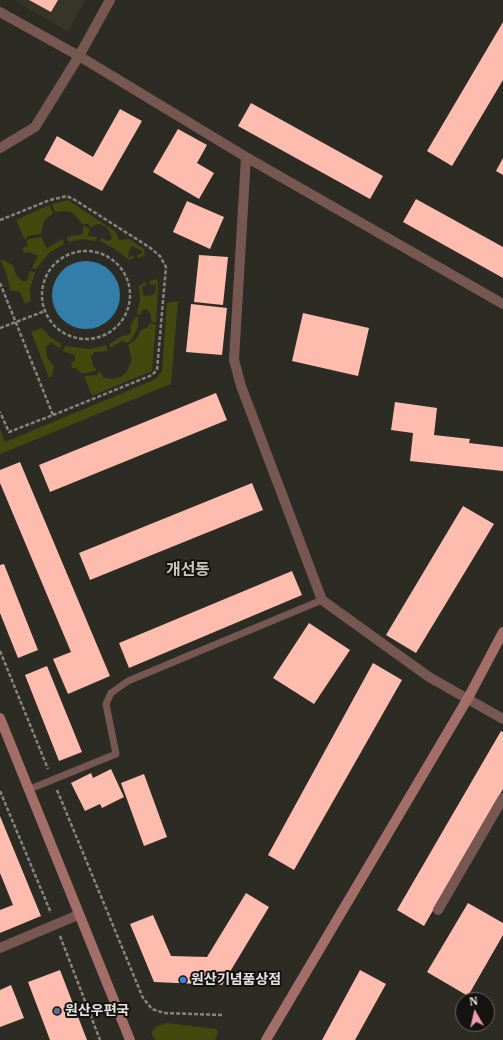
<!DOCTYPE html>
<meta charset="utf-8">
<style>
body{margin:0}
#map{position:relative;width:503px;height:1040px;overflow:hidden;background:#2c2b24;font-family:"IBM Plex Serif",serif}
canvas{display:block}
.north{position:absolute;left:455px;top:992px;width:40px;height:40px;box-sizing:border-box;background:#141310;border:1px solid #676663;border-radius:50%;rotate:352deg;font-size:11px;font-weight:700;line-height:16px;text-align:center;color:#e4e3df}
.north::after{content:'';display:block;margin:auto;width:14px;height:18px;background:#f29aaf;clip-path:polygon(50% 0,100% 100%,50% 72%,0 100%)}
</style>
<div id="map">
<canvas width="503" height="1040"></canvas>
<div class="north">N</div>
</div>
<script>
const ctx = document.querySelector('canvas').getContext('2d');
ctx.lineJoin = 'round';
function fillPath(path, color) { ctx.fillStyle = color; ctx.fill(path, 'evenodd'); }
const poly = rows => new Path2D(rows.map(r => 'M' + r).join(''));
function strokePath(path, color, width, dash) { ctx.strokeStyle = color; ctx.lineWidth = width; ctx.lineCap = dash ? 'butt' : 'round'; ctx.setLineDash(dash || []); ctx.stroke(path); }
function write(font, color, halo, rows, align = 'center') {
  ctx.font = font + ' "IBM Plex Serif","Noto Sans KR",serif'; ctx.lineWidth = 4; ctx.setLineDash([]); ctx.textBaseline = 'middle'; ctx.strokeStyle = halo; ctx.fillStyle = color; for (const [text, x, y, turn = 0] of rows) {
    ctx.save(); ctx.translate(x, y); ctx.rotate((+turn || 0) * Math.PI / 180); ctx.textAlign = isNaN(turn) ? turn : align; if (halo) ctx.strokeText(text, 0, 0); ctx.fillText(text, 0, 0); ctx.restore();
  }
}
const built = poly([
 [14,0,85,0,68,32]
]);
const green = poly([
 [68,200,116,232,119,240,129,239,144,249,145,255,138,258,137,255,142,253,142,251,132,246,129,251,128,258,133,255,134,258,129,260,115,249,100,241,101,237,107,241,112,239,111,234,106,227,100,224,94,225,92,228,88,224,82,224,73,213,67,211,55,212,52,204],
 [49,205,53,213,44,221,41,234,28,236,25,240,16,220],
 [83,226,89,228,90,231,88,233,88,236,97,237,96,241,82,239,68,242,67,237,83,234],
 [41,237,47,248,63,239,64,244,49,253,36,269,32,268,38,256,29,252,24,253,22,248,28,246,26,242,29,239],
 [0,259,13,265,16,275,22,281,27,281,30,271,35,272,30,289,31,301,25,304,20,292,10,290,7,275],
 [157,279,158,289,156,323,151,321,151,315,147,309,142,310,141,314,137,314,140,299,139,286,146,282,146,286,142,286,143,294,145,296,153,295,156,291,156,284,150,285,149,281],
 [178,301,171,384,0,454,0,429,5,442,156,379,162,371,167,303],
 [135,317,138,317,138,327,132,339,128,343,122,341,110,348,109,344,122,336,128,335,131,332,130,327],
 [150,323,156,325,152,371,92,396,84,376,97,375,99,371,104,378,114,379,121,377,126,373,132,360,128,345,136,339,141,330,147,328],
 [42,328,50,337,61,344,60,349,51,342,46,347,47,358,54,366,52,376,49,378,31,332],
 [106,345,108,351,95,352,91,356,93,366,97,370,88,373,81,373,76,368,72,368,71,364,75,360,75,355,63,351,65,346,89,349],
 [167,1023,216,1029,218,1032,216,1038,215,1040,155,1040,151,1033,153,1030,157,1026]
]);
const water = poly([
 '52 295a34 34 0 1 1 68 0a34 34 0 1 1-68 0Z'
]);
const building = poly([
 [29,0,58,0,51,12],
 [503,22,503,80,452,166,427,151],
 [251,103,383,176,370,199,238,126],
 [120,109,142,121,102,191,44,160,57,136,93,157],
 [178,129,207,145,197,163,214,173,199,199,153,172],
 [503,158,503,175,496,171],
 [416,199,503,247,503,278,403,222],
 [187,201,224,217,210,249,173,232],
 [199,255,228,257,223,305,194,302],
 [191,304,227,308,222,355,186,352],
 [303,313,369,328,358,376,292,361],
 [216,393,227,420,50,492,39,465],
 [395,402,437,408,434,435,470,439,469,443,503,447,503,471,410,461,413,433,391,430],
 [20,462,110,676,68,694,53,659,71,652,0,483,0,470],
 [252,483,263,510,90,580,79,553],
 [463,506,494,524,416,653,386,635],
 [4,564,38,650,18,658,0,613,0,565],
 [292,571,302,595,129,668,119,643],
 [309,623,350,650,314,704,273,678],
 [373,663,402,680,294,870,268,855],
 [47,666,82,752,59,761,25,675],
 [501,731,503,732,503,789,424,926,397,910],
 [111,769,124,797,102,808,100,804,85,811,71,783,91,773,93,778],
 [144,774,167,837,144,846,121,783],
 [0,816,41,916,0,933,0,910,13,905,0,873],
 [246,893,269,907,222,985,154,982,130,924,153,915,171,956,207,957],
 [468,903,503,923,503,935,468,996,427,972],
 [60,970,87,1040,50,1040,28,982],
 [360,970,386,984,355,1040,322,1040],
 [11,985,24,1018,0,1027,0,990]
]);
const path = poly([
 [0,220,50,200,67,196,75,200,149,247,160,256,166,267,157,370,152,375,53,415],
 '42 295a44 44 0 1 1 88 0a44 44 0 1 1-88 0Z',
 [0,283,53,415,9,432,0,412],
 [0,328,45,311],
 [0,651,48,769],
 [57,790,143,998,152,1009,164,1013,222,1015],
 [0,791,51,913],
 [60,936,100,1040]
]);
const service = poly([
 [30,789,116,754,106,704,111,693,128,681,322,600]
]);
const minor = poly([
 [0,12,79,56,246,157,503,304],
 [0,148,35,127,79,56,110,0],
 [246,157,234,360,241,386,322,600,429,677,503,719],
 [438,910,503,798],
 [0,948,78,915]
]);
const secondary = poly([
 [0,718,130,1040],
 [266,1040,468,698,503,632]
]);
const markers = [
 [183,980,4,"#3f7fe0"],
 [57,1011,4,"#5c6f8a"]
];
const poiNames = [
 ["원산기념품상점",191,980],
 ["원산우편국",65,1011]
];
const quarterNames = [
 ["개선동",188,570]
];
fillPath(built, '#373428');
fillPath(green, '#42490e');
fillPath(water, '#327ea8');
fillPath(building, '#febcaf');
strokePath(path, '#85847e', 2.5, [4, 2]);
strokePath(service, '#775752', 7);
strokePath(minor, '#775752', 10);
strokePath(secondary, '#a26e67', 10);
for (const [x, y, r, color] of markers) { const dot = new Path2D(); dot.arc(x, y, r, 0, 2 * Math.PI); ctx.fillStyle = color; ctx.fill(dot); strokePath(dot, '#141310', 1.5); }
write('bold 14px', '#e4e3df', '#141310', poiNames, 'left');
write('bold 16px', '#c8c7be', '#141310', quarterNames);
</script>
